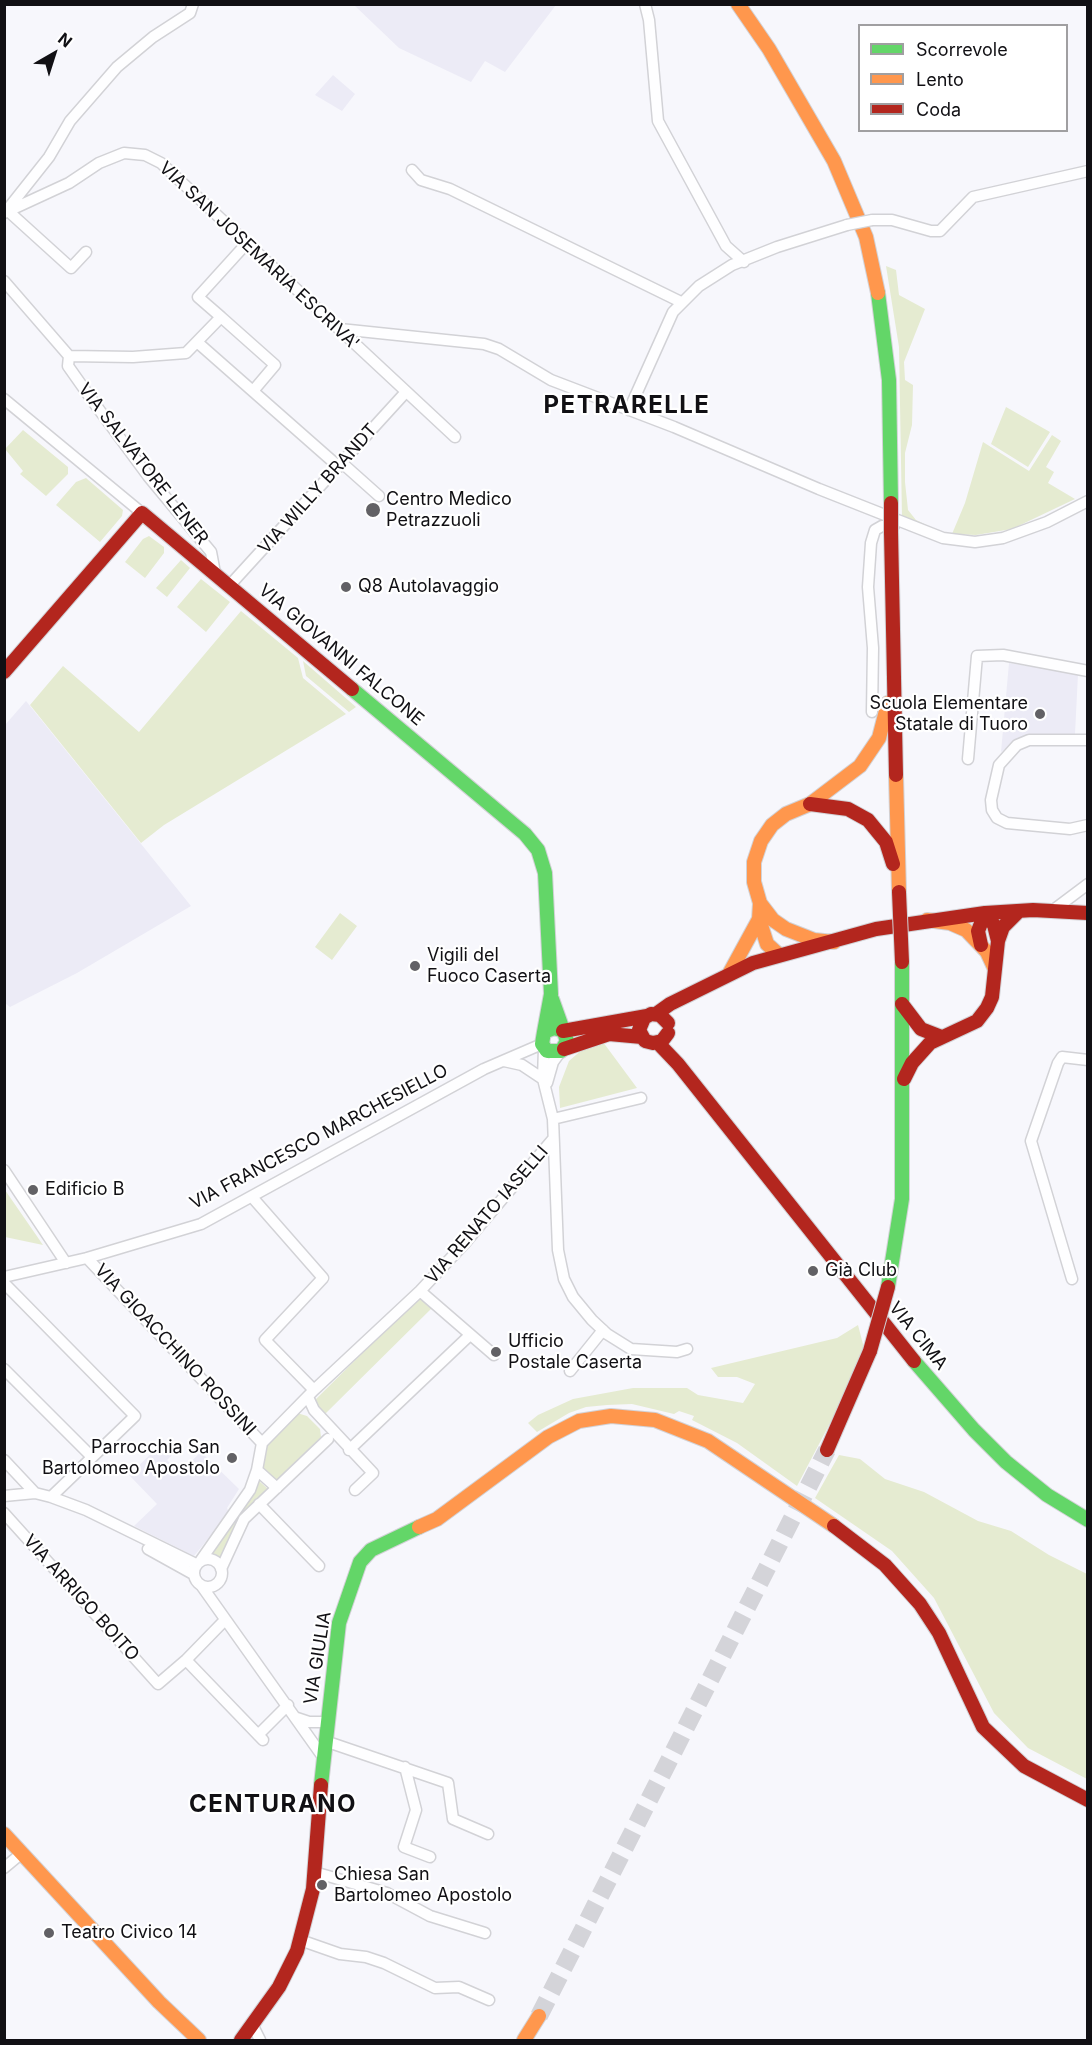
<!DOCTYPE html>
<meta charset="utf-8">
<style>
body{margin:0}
#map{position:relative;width:1092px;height:2045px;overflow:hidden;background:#f7f7fc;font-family:Inter,sans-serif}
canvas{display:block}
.frame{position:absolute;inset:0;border:6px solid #111014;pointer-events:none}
.legend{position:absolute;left:858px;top:24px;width:210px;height:108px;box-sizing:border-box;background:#fff;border:2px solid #a09fa1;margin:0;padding:8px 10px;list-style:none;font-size:18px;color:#111014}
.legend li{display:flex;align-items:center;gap:12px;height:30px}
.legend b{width:30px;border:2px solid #a09fa1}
.north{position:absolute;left:24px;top:24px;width:60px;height:60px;-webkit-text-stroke:4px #fff;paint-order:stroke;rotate:39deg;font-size:16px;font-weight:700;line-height:24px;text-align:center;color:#111014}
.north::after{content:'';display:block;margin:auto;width:21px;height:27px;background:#111014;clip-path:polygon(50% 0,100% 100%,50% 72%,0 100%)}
</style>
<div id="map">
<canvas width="1092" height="2045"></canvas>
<div class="frame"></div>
<ul class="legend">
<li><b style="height:8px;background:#63d668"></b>Scorrevole</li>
<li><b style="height:8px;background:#ff974d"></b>Lento</li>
<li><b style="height:8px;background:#b3261e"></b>Coda</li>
</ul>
<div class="north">N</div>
</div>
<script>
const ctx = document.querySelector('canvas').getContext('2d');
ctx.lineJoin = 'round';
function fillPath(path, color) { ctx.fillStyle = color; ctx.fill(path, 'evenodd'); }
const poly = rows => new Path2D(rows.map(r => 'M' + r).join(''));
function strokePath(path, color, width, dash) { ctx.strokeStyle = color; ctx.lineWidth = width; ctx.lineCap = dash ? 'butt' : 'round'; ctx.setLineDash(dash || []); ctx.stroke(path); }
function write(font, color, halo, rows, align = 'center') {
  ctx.font = font + ' Inter,sans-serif'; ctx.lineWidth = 4.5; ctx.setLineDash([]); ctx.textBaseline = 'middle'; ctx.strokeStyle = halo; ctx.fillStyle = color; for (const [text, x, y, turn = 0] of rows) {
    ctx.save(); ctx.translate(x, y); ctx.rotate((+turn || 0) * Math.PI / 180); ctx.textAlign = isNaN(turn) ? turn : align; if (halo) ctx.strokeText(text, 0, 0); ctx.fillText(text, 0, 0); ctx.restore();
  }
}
const built = poly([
 [354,5,556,5,505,72,485,61,471,82,399,48],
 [333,75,355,94,342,111,315,95],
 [1009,663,1078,674,1075,734,1017,741,1001,752],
 [26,701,191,906,77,973,10,1007,5,1003,5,725],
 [161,1444,172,1455,167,1460,179,1473,201,1452,239,1489,227,1508,229,1513,194,1556,134,1526,157,1504,129,1475]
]);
const green = poly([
 [886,266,896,270,899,295,925,309,904,362,905,380,913,385,912,425,905,453,905,482,908,510,916,520,937,530,902,518,899,347],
 [1006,407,1050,432,1028,467,991,444],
 [23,430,68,467,68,474,46,496,20,474,23,471,5,449],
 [1052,435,1061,441,1046,467,1054,472,1048,483,1075,499,1012,529,976,535,952,534,965,503,983,442,1029,471],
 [86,478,123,510,122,516,100,542,56,505,76,482],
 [149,536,164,547,164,553,145,578,125,562,143,539],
 [181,560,190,568,167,597,156,588],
 [201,579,230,602,206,632,177,607],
 [241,611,298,658,303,678,346,714,164,825,141,843,30,705,63,666,139,732],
 [303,661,356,707,349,712,306,676],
 [340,913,357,926,332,960,315,947],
 [603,1042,637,1088,560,1108,559,1087,569,1061,584,1048],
 [5,1190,43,1245,5,1237],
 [420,1296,433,1307,324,1415,312,1403],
 [858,1325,864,1348,840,1404,797,1486,737,1443,692,1420,694,1416,679,1411,674,1414,632,1404,607,1405,586,1407,569,1413,537,1432,528,1423,538,1415,573,1399,633,1388,687,1388,698,1395,743,1403,755,1384,737,1377,718,1377,711,1368,837,1338],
 [297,1413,307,1416,320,1429,321,1437,276,1481,262,1469,265,1446],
 [839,1455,860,1459,885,1479,924,1492,978,1521,1011,1531,1049,1555,1087,1574,1087,1779,1028,1748,994,1713,934,1598,892,1551,815,1498],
 [259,1481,268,1489,219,1561,208,1555,242,1511]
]);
const highwayTunnel = poly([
 [539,2016,827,1450]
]);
const street = poly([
 [645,4,649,20,658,121,726,246,744,262],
 [412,170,421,180,450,189,681,302],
 [4,213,69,183,99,163,124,153,145,155,161,163,455,437],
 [872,220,892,220,931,231,940,231,973,197,1088,171],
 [86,252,71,268,7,210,49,157,70,121,117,67,153,37,190,13,193,4],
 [4,281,69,356,133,357,186,353,221,317,275,365,253,391],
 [221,317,198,297,247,243],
 [340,329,484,344,499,349,551,380,674,427,819,489,943,538,975,542,1003,538,1047,522,1088,501],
 [197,342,339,467],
 [69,356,68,366,92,400,148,476,211,552,215,573],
 [4,399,142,513],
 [629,410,673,312,699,286,732,265,777,247,847,225],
 [342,463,379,496],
 [230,585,405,393],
 [872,712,873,648,868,587,871,543,875,530,882,526,894,526],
 [1088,740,1029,740,1017,745,999,765,991,800,992,810,997,818,1007,823,1070,829,1088,825],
 [968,759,977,656,1003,655,1088,671],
 [1052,911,1088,884],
 [544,1048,543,1079,553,1119,558,1250,564,1279,573,1297,592,1320,607,1334,631,1349,677,1352,687,1349],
 [504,1061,522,1065,543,1079],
 [547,1083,553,1062,561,1051],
 [553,1119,641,1098],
 [4,1170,66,1263],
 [252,1197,323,1278,265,1340,314,1390],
 [87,1258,262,1443],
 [4,1277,87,1258,201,1224,484,1069,542,1044],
 [1072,1279,1031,1141,1058,1063,1062,1057,1088,1060],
 [4,1283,135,1416,51,1497],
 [420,1291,494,1355],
 [4,1369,92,1457],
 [570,1371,603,1330],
 [308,1397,314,1410,373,1473,355,1490],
 [349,1450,470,1335],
 [4,1460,35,1493],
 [257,1470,277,1488],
 [4,1496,35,1493,51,1497,86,1510,196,1564],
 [259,1504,319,1566],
 [4,1513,158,1684,186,1660,224,1621],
 [148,1549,193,1574],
 '194 1573a14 14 0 1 1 28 0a14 14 0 1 1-28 0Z',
 [201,1560,250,1490,257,1470,262,1443,314,1390,420,1291,465,1243,553,1139],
 [221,1569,244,1519,328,1439],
 [201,1585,323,1757],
 [186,1660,263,1740],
 [297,1718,309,1722,327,1722],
 [258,1735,288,1705],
 [325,1741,448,1783,453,1819,488,1834],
 [405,1767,416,1810,404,1847,430,1857],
 [4,1868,22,1853],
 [314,1872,387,1893,430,1916,485,1933],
 [300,1940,340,1954,366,1957,384,1963,435,1988,459,1987,489,2000],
 [253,2026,260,2040]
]);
const fast = poly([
 [878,293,889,380,891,503],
 [352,689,525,834,538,850,545,873,551,994,544,1032],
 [552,999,567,1041,561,1051,547,1051,542,1044,544,1032,554,1028,561,1030],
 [888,1287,902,1199,902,962],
 [914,1361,974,1430,1006,1462,1047,1495,1088,1520],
 [321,1785,339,1623,360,1562,371,1550,419,1527]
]);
const slow = poly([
 [738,4,769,49,834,161,866,237,878,293],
 [896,775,899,892],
 [760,903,773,920,786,929,814,940,834,942],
 [927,920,950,923,966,930,987,952,994,967],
 [778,954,767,944,759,919,760,903,754,882,754,862,761,841,772,825,786,814,810,804,860,766,879,738,888,703],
 [729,974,759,919],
 [419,1527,437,1519,548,1437,579,1421,611,1416,655,1420,708,1441,834,1526],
 [4,1834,159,2002,199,2040],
 [524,2040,539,2016]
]);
const jam = poly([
 [891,532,896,775],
 [4,672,142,513,352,689],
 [810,804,848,809,868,820,886,842,893,864],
 [981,945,978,931,985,913,994,925,998,941],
 [902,1004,921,1029,939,1036],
 [656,1014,670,1004,753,963,876,929,985,913,1033,910,1088,913],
 [668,1023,660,1015,651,1014,644,1018,639,1030,645,1041,653,1043,662,1041,668,1033],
 [563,1031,647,1016],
 [658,1043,678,1064,914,1361],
 [564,1049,609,1034,642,1037],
 [904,1079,912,1063,930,1043,977,1021,987,1008,992,997,998,941,1003,927,1019,911],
 [827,1450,870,1351],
 [834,1526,885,1565,920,1604,939,1633,983,1727,1024,1766,1088,1800],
 [241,2040,279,1987,297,1951,313,1889,321,1785]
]);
const streetBridge = poly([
 [847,225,872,220]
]);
const jamBridge = poly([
 [891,503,891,532],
 [899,892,902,962],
 [870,1351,888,1287]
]);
const markers = [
 [373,510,8,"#626165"],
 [346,587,6,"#626165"],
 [1040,714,6,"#626165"],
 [415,966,6,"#626165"],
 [33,1190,6,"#626165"],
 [813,1271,6,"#626165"],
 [496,1352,6,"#626165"],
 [232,1458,6,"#626165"],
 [322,1885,6,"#626165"],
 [49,1933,6,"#626165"]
];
const streetNames = [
 ["VIA SAN JOSEMARIA ESCRIVA'",259,256,43],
 ["VIA SALVATORE LENER",143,464,52],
 ["VIA WILLY BRANDT",318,489,-48],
 ["VIA GIOVANNI FALCONE",341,655,40],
 ["VIA FRANCESCO MARCHESIELLO",319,1137,-28],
 ["VIA RENATO IASELLI",487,1215,-49],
 ["VIA CIMA",918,1336,51],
 ["VIA GIOACCHINO ROSSINI",175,1350,47],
 ["VIA ARRIGO BOITO",81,1598,48],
 ["VIA GIULIA",318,1658,-81]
];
const poiNames = [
 ["Centro Medico",386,500],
 ["Petrazzuoli",386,521],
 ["Q8 Autolavaggio",358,587],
 ["Scuola Elementare",1028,704,"right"],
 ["Statale di Tuoro",1028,725,"right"],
 ["Vigili del",427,956],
 ["Fuoco Caserta",427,977],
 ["Edificio B",45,1190],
 ["Già Club",825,1271],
 ["Ufficio",508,1342],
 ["Postale Caserta",508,1363],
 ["Parrocchia San",220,1448,"right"],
 ["Bartolomeo Apostolo",220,1469,"right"],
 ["Chiesa San",334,1875],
 ["Bartolomeo Apostolo",334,1896],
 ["Teatro Civico 14",61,1933]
];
const districtNames = [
 ["PETRARELLE",627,406],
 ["CENTURANO",273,1805]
];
fillPath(built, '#ecebf6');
fillPath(green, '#e5ebd1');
strokePath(highwayTunnel, '#d4d4d9', 18, [18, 9]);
strokePath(street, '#d2d2d6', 13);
strokePath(fast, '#d2d2d6', 16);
strokePath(slow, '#d2d2d6', 16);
strokePath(jam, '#d2d2d6', 16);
strokePath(street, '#fefeff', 10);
strokePath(fast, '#63d668', 14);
strokePath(slow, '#ff974d', 14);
strokePath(jam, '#b3261e', 14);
strokePath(streetBridge, '#d2d2d6', 13, []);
strokePath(jamBridge, '#d2d2d6', 16, []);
strokePath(streetBridge, '#fefeff', 10);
strokePath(jamBridge, '#b3261e', 14);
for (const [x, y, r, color] of markers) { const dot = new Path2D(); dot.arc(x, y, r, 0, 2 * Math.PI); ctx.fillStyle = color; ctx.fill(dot); strokePath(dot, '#fff', 2); }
write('18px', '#111014', '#fff', streetNames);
write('18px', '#111014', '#fff', poiNames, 'left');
ctx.letterSpacing = '1.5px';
write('bold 24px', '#111014', '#fff', districtNames);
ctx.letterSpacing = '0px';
</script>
